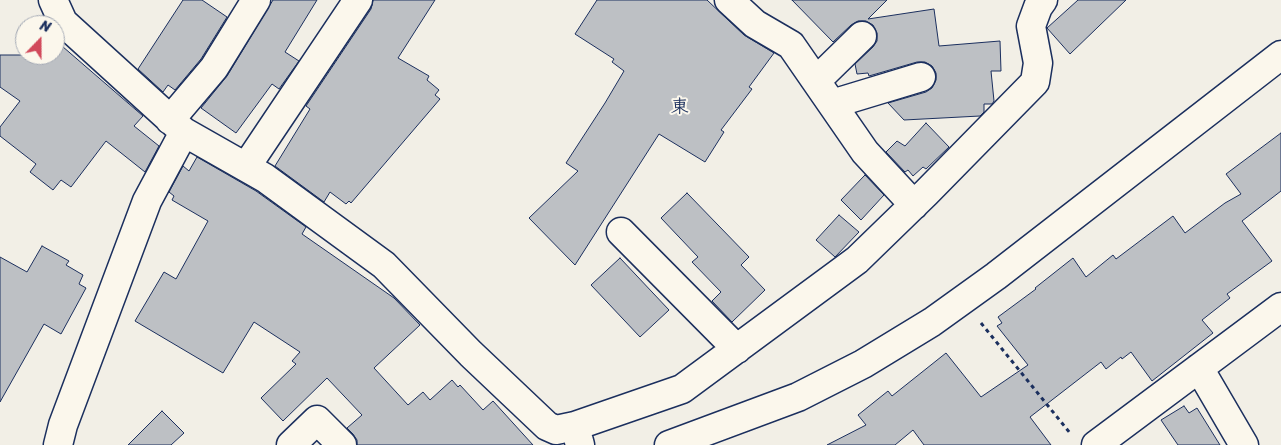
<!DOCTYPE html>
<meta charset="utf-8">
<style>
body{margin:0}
#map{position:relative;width:1281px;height:445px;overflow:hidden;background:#f2efe6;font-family:Sriracha,sans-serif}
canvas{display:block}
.north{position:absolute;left:15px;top:15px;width:50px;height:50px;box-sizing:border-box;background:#fbf7ec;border:1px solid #a1a7b3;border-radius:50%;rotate:22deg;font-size:14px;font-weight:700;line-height:20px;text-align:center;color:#1b2f5e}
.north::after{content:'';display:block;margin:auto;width:18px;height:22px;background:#d1495b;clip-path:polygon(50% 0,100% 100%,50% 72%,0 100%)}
</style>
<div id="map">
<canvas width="1281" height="445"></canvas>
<div class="north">N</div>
</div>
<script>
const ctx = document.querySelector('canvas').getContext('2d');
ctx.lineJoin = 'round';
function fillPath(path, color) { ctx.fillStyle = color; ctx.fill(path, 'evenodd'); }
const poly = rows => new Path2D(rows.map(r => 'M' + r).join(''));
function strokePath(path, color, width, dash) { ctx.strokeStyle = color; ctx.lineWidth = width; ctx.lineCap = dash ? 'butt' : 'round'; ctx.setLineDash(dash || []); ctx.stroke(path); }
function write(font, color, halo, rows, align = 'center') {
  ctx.font = font + ' Sriracha,"Klee One",sans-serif'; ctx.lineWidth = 4; ctx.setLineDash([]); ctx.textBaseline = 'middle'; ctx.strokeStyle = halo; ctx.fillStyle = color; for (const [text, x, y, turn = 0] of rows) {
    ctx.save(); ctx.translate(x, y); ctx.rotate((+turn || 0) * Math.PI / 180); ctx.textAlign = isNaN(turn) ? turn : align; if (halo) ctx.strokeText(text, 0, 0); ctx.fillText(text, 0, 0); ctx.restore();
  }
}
const building = poly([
 [183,0,202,0,227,17,201,59,175,90,168,85,163,92,138,69,183,0],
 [273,0,317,0,285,52,299,61,279,89,272,84,236,133,201,108,227,76,273,0],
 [373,0,435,0,398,58,429,76,427,80,439,90,435,95,440,99,351,203,349,201,346,204,330,192,324,202,275,166,310,109,306,106,371,9,373,0],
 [597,0,707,0,744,35,774,53,749,87,752,89,721,130,724,132,705,162,659,134,575,265,529,218,578,171,566,163,605,103,624,71,612,62,614,59,575,34,597,0],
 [792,0,887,0,868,19,934,9,939,46,1000,41,1001,71,991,71,994,101,992,104,984,104,984,112,980,116,904,120,888,103,926,92,932,88,936,80,936,73,932,66,925,62,917,62,869,76,868,73,857,74,855,64,873,47,877,41,877,33,873,25,866,21,858,21,851,25,833,42,792,0],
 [1078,0,1126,0,1070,54,1047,28,1078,0],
 [55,40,143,116,134,126,159,146,145,172,106,141,71,187,61,180,53,190,30,172,36,164,0,136,0,127,20,101,0,87,0,55,55,55,55,40],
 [926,123,949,147,926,169,923,167,913,176,908,170,905,172,886,152,897,141,905,146,926,123],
 [1281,133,1281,191,1242,221,1272,261,1227,294,1230,298,1202,320,1213,333,1152,381,1131,352,1122,359,1121,357,1106,369,1101,362,1030,417,1051,445,924,445,913,430,895,445,827,445,866,425,858,415,888,391,892,396,946,353,981,397,1028,365,997,326,1002,323,998,317,1036,289,1035,288,1073,258,1086,277,1113,255,1116,259,1173,216,1185,233,1225,203,1241,194,1226,174,1281,133],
 [197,157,256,191,306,227,302,234,394,298,420,325,374,368,408,405,423,392,430,400,452,380,458,387,460,385,483,410,493,401,533,445,357,445,357,440,353,434,347,428,362,415,327,378,283,421,261,398,296,364,292,361,300,352,254,322,223,373,135,321,164,272,176,279,208,221,172,200,174,196,169,192,183,166,189,171,197,157],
 [865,175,884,195,861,220,841,200,865,175],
 [687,193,749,257,741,265,765,290,732,322,712,301,721,292,692,262,698,257,661,218,687,193],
 [839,215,859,232,835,257,816,240,839,215],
 [42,246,69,261,66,265,83,275,79,284,86,288,61,334,44,324,0,402,0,257,27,272,42,246],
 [620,258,669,310,640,337,591,285,620,258],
 [1184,406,1189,413,1197,408,1220,445,1178,445,1161,420,1184,406],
 [162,411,184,433,171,445,128,445,162,411]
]);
const path = poly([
 [981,323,1070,433]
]);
const minor = poly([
 [53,0,63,22,184,132,147,201,63,425,58,445],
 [729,0,755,24,791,45,865,152,914,205],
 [816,81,862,36],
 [832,104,921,77],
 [170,120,214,68,256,0],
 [184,132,265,178,384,265,471,354,547,426,556,430,575,426,580,445],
 [246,167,358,0],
 [621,232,737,349],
 [1199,368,1244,445],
 [575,426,682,389,857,260,926,193,1035,82,1038,63,1031,26,1038,7,1043,0],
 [291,445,317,420,342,445],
 [669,445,798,397,863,364,932,322,996,276,1281,55],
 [1096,445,1281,307]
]);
const neighbourhoodNames = [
 ["東",680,107]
];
fillPath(building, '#bdc0c4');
strokePath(building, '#1b2f5e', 1);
strokePath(minor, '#1b2f5e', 31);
strokePath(path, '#1b2f5e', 3, [4, 4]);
strokePath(minor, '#fbf7ec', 28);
write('bold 18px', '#1b2f5e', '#fbf7ec', neighbourhoodNames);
</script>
